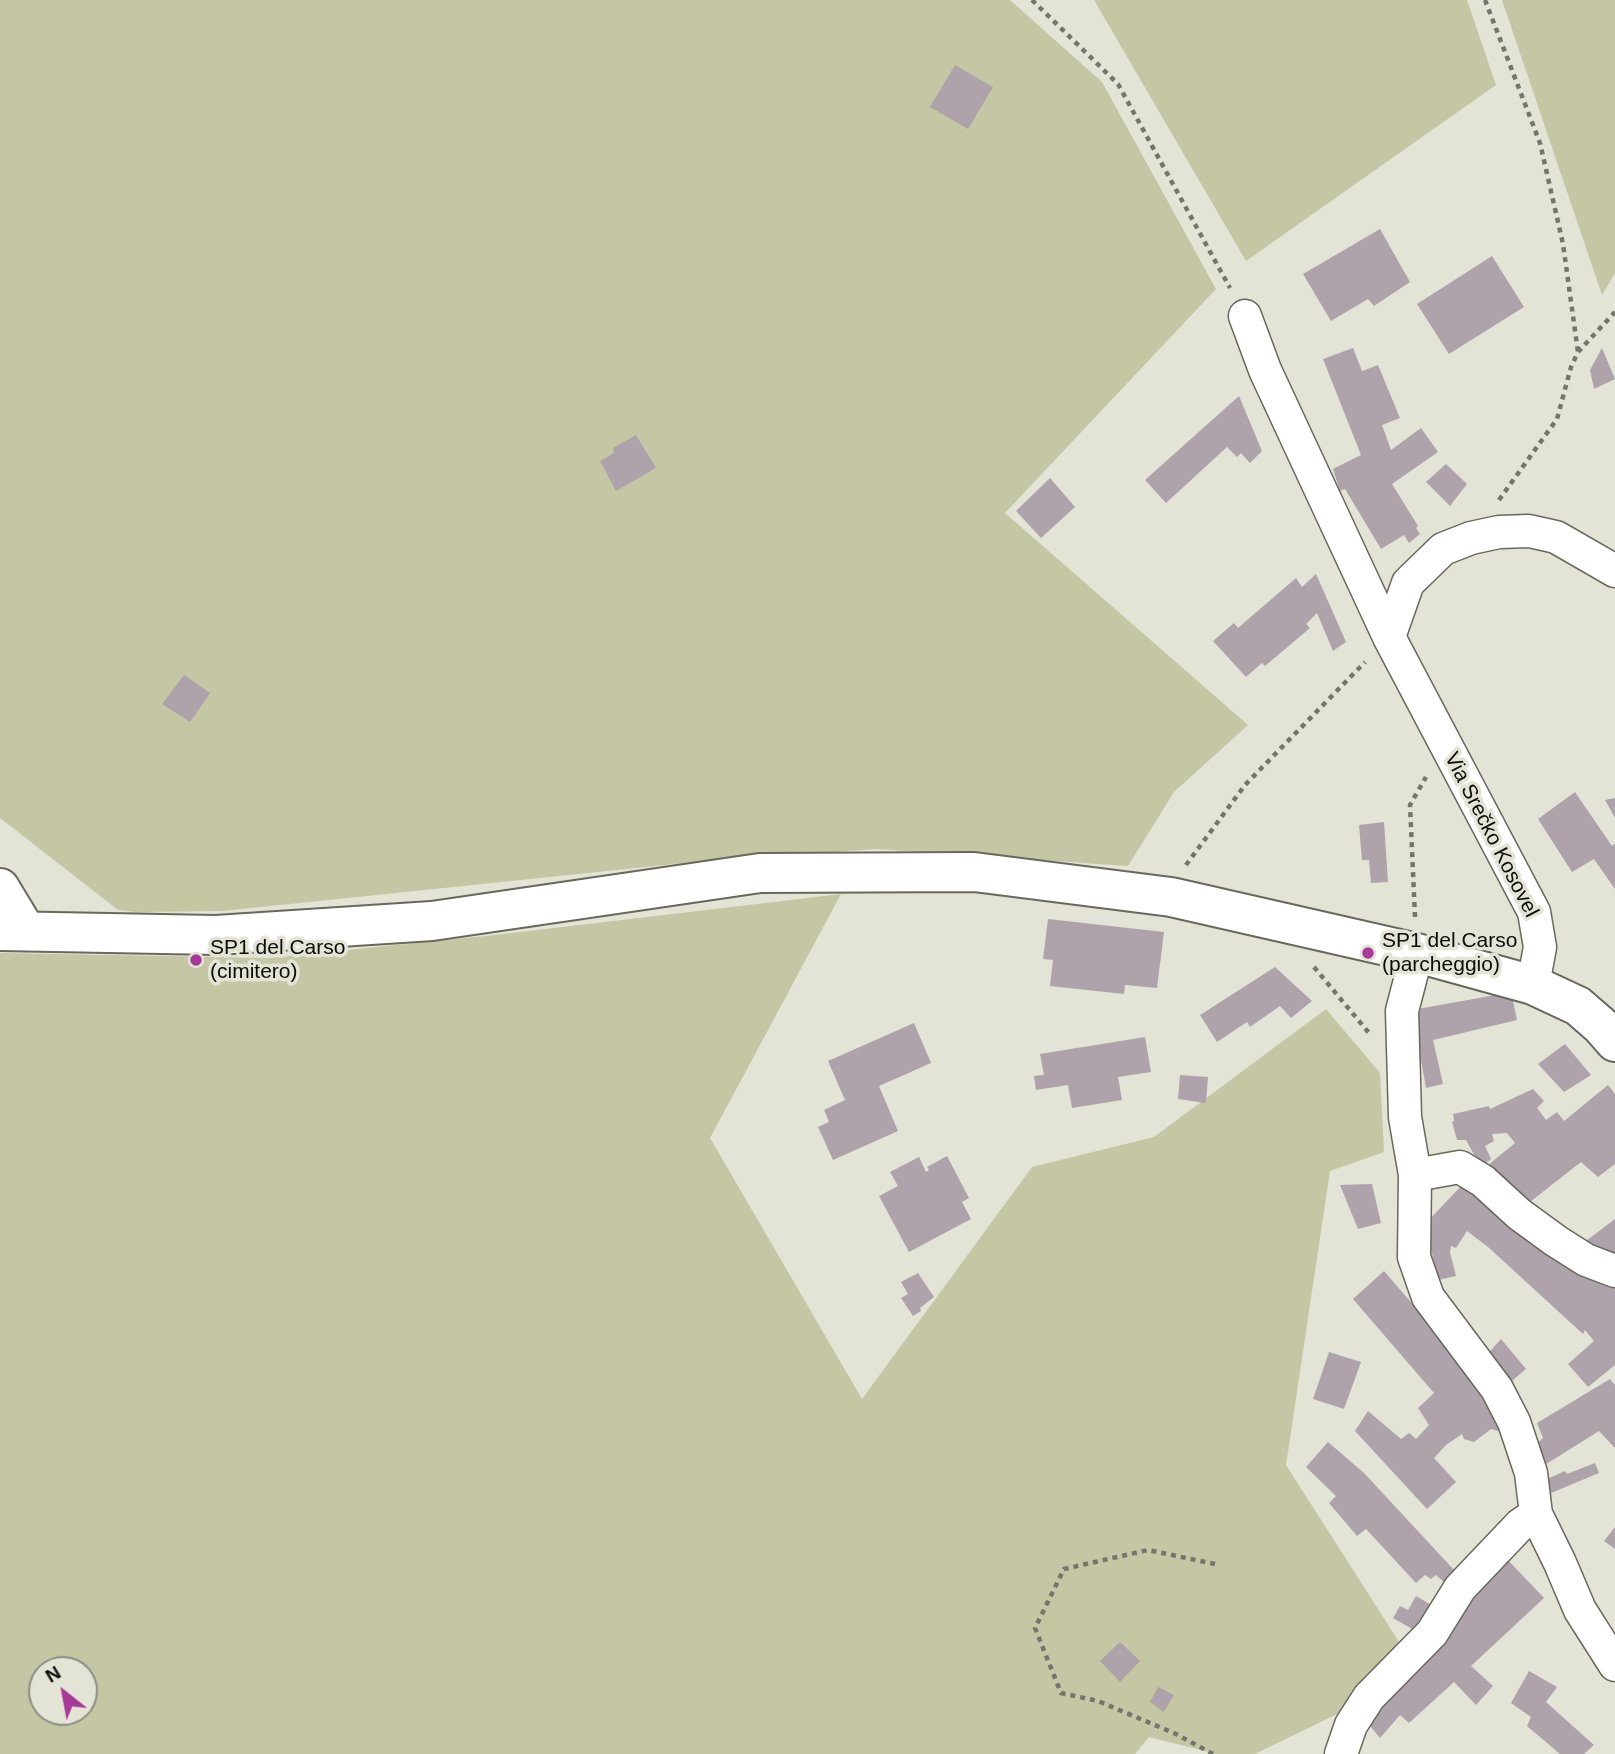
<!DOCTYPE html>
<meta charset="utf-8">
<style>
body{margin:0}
#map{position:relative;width:1615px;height:1754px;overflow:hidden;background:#e3e4d6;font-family:Helvetica,sans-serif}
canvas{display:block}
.north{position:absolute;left:28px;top:1656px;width:70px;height:70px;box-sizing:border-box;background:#e3e4d6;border:2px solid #8d8e84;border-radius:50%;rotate:329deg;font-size:19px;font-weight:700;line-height:28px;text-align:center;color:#0c0c08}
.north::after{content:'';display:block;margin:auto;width:24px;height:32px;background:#a73a98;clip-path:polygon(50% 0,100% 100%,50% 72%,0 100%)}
</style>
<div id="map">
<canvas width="1615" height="1754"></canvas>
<div class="north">N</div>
</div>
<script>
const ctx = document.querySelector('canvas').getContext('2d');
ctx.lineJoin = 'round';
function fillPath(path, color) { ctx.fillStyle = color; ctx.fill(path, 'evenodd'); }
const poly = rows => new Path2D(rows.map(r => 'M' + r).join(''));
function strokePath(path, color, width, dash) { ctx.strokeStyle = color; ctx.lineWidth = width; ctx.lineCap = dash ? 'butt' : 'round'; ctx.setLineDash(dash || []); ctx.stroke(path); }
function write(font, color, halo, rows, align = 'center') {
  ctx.font = font + ' Helvetica,sans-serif'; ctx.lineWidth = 7; ctx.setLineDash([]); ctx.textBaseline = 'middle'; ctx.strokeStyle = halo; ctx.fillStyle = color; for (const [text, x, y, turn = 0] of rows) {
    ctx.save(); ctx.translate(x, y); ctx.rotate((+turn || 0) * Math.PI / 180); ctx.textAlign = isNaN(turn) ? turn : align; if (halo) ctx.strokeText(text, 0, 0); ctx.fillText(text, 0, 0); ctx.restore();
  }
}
const green = poly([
 [0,0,1010,0,1102,82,1216,289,1005,513,1248,725,1174,792,1128,866,877,849,703,861,223,911,136,912,118,910,0,818],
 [1094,0,1467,0,1496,85,1246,261],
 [1502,0,1615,0,1615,273,1602,295],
 [841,894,710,1138,862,1399,1032,1167,1154,1137,1326,1009,1380,1073,1384,1152,1330,1171,1286,1465,1401,1645,1337,1714,1255,1754,1217,1754,1149,1737,1135,1754,0,1754,0,953,270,958,495,935],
 [42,1670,84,1670,84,1712,42,1712]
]);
const building = poly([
 [955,65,993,87,968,129,930,107],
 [1380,229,1410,282,1374,306,1368,299,1331,321,1303,274],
 [1492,256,1524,307,1449,354,1417,304],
 [1353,348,1362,371,1378,365,1400,418,1382,425,1391,450,1421,428,1438,452,1392,484,1418,526,1416,528,1420,534,1409,543,1404,535,1381,549,1345,489,1340,491,1333,469,1361,455,1323,359],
 [1602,348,1615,379,1594,389,1590,370],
 [1239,396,1262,451,1250,463,1241,453,1237,457,1227,447,1166,503,1145,480],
 [636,435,656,468,616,491,600,461,614,453,613,448],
 [1446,464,1467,484,1450,506,1426,482],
 [1050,478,1075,507,1041,538,1016,511],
 [1316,574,1346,642,1333,651,1317,613,1306,624,1310,628,1265,666,1262,663,1246,677,1213,641,1234,623,1238,628,1296,578,1302,587],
 [184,675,210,693,190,722,162,704],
 [1575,792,1612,846,1615,844,1615,889,1594,859,1572,872,1538,819],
 [1615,798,1615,818,1605,800],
 [1384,822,1388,882,1371,883,1369,860,1362,860,1359,825],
 [1048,919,1164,932,1157,988,1125,985,1124,994,1050,986,1053,960,1043,959],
 [1275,967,1312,1001,1291,1018,1280,1006,1250,1027,1247,1022,1217,1042,1200,1015],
 [1501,994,1513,1001,1517,1020,1433,1040,1443,1084,1426,1088,1412,1010],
 [914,1023,931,1063,879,1086,898,1131,833,1160,818,1127,829,1122,824,1110,845,1100,828,1061],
 [1145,1037,1151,1072,1118,1077,1122,1100,1072,1108,1068,1085,1036,1090,1034,1076,1044,1075,1040,1054],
 [1565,1044,1591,1075,1564,1092,1538,1064],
 [1180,1075,1208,1077,1206,1103,1178,1099],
 [1608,1085,1615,1094,1615,1164,1598,1177,1581,1162,1521,1209,1487,1166,1515,1143,1507,1133,1492,1134,1494,1141,1485,1146,1491,1159,1481,1167,1466,1140,1457,1140,1452,1122,1454,1121,1453,1114,1489,1106,1490,1109,1533,1089,1544,1101,1537,1108,1546,1120,1557,1112,1564,1121],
 [947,1156,969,1198,962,1202,971,1219,909,1252,879,1196,898,1186,890,1172,919,1157,926,1172,929,1170,927,1167],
 [1464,1183,1515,1215,1578,1275,1584,1267,1596,1270,1615,1287,1615,1365,1588,1387,1568,1364,1594,1341,1585,1330,1583,1334,1488,1247,1467,1231,1456,1248,1451,1246,1450,1252,1456,1276,1438,1280,1431,1249,1431,1229,1426,1223],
 [1372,1184,1381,1223,1358,1229,1340,1185],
 [1615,1219,1615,1264,1578,1247],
 [1384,1271,1474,1375,1492,1407,1501,1432,1491,1429,1474,1442,1464,1439,1462,1434,1446,1445,1434,1458,1456,1482,1427,1509,1355,1431,1368,1411,1401,1439,1409,1433,1416,1439,1429,1425,1418,1408,1434,1393,1353,1299],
 [918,1273,934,1297,920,1308,921,1311,913,1316,901,1298,908,1294,901,1282],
 [1501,1339,1526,1369,1507,1385,1485,1357],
 [1329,1352,1361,1362,1344,1409,1313,1399],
 [1610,1379,1615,1385,1615,1448,1599,1431,1543,1466,1535,1445,1543,1438,1537,1423],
 [1328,1442,1364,1473,1455,1571,1444,1582,1436,1575,1431,1579,1425,1575,1416,1583,1366,1529,1357,1536,1329,1503,1336,1496,1306,1467],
 [1595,1463,1599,1473,1551,1493,1547,1479,1565,1471,1567,1474],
 [1615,1527,1615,1549,1604,1541],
 [1504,1556,1544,1598,1471,1666,1493,1686,1476,1705,1454,1682,1409,1723,1400,1715,1380,1738,1362,1716,1446,1642,1440,1634],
 [1416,1596,1438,1609,1419,1633,1393,1618,1400,1606,1408,1610],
 [1120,1642,1140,1661,1120,1682,1100,1661],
 [1529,1671,1557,1687,1546,1702,1594,1745,1584,1754,1560,1754,1527,1726,1531,1717,1511,1703],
 [1158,1687,1174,1695,1164,1712,1150,1702]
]);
const path = poly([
 [1032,0,1118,84,1230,288],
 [1485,0,1540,143,1563,244,1578,352],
 [1499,500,1557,419,1571,367,1578,352,1615,312],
 [1186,865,1245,785,1365,662],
 [1415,917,1410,805,1426,777],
 [1314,967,1369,1033],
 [1213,1754,1176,1734,1098,1701,1061,1693,1035,1628,1064,1569,1148,1550,1215,1564]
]);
const street = poly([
 [1245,316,1265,370,1389,637,1534,912,1540,947,1533,985],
 [1389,637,1408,583,1443,549,1471,538,1499,532,1529,531,1556,537,1615,571],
 [1417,953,1402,1011,1405,1117,1415,1175,1414,1257,1428,1297,1497,1389,1514,1422,1531,1473,1536,1514,1560,1563,1580,1610,1615,1665],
 [1415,1175,1460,1167,1483,1181,1519,1214,1556,1241,1586,1260,1615,1271],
 [1341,1754,1351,1725,1369,1697,1432,1633,1460,1588,1520,1525,1536,1514]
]);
const secondary = poly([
 [0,888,26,931],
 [0,931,216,935,432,921,760,873,974,872,1171,897,1417,953,1533,985,1578,1006,1601,1026,1615,1042]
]);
const markers = [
 [1368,953,7,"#a73a98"],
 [196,960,7,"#a73a98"]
];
const streetNames = [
 ["Via Srečko Kosovel",1491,835,63]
];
const poiNames = [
 ["SP1 del Carso",1382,941],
 ["(parcheggio)",1382,965],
 ["SP1 del Carso",210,948],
 ["(cimitero)",210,972]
];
fillPath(green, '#c5c6a4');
fillPath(building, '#aea2ab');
strokePath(street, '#68685d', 35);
strokePath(secondary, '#68685d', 42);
strokePath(path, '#75756c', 4.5, [5, 5]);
strokePath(street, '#fff', 32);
strokePath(secondary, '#fff', 38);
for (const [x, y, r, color] of markers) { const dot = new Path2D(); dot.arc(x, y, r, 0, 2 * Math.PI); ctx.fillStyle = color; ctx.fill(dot); strokePath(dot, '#e3e4d6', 2.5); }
write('21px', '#0c0c08', '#e3e4d6', streetNames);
write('21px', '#0c0c08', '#e3e4d6', poiNames, 'left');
</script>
